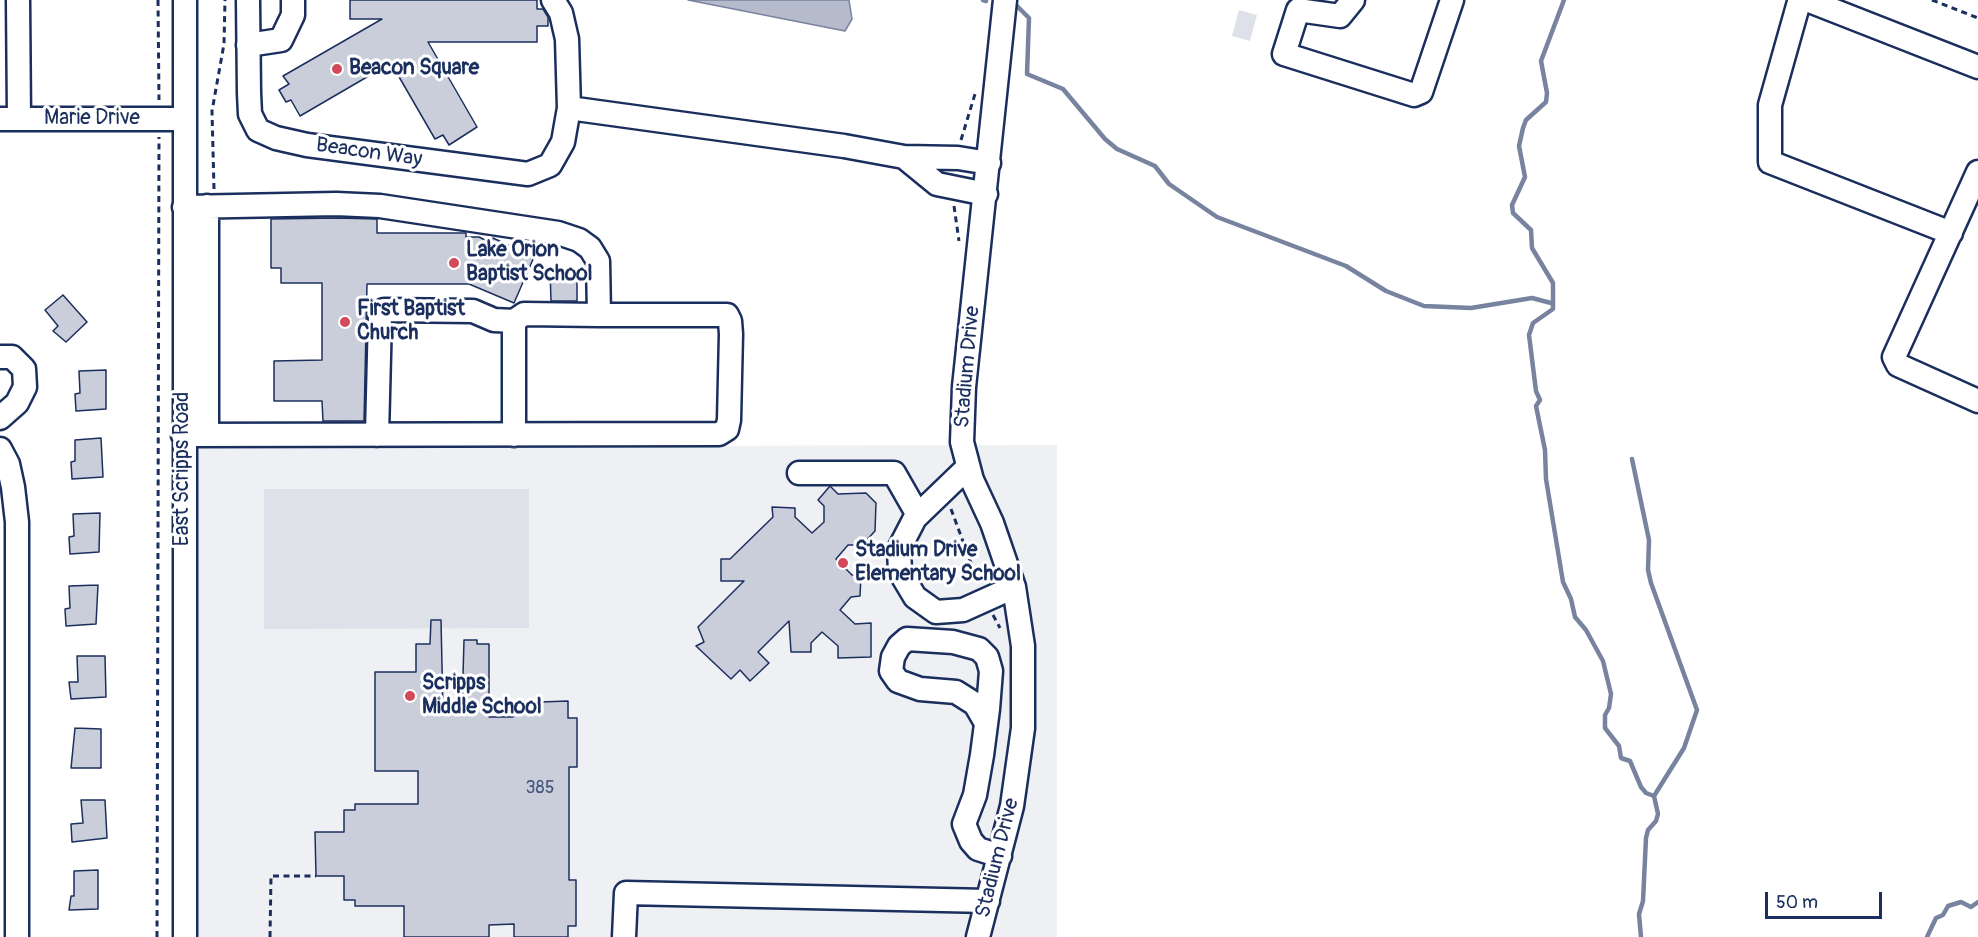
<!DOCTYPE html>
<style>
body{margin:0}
#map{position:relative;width:1978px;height:937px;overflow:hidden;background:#fff;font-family:Pangolin,sans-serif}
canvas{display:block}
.scale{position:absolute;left:1765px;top:892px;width:117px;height:27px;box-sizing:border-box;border:3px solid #1b2f5e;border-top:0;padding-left:8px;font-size:18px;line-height:21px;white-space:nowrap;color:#1b2f5e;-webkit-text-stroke:4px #fff;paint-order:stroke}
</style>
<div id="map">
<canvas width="1978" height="937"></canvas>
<div class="scale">50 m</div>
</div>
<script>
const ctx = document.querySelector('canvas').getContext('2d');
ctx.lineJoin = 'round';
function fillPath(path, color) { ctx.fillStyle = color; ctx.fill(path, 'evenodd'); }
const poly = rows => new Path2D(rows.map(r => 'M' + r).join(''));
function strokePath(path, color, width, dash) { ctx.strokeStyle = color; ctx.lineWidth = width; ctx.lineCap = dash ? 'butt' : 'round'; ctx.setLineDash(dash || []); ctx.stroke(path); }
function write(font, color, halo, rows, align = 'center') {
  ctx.font = font + ' Pangolin,sans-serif'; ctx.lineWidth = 6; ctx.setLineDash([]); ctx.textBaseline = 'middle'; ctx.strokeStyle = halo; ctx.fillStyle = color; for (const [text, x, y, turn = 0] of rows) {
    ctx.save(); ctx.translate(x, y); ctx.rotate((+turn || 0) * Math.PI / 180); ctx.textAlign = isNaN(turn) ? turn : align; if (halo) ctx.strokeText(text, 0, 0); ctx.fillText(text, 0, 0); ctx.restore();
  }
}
const built = poly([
 [1057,445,1057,937,193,937,194,447]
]);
const green = poly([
 [1239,10,1257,15,1250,41,1232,36],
 [264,489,529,489,529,628,264,629]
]);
const water = poly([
 [688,0,849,0,852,19,845,31,688,0]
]);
const stream = poly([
 [983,0,986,1],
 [1564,0,1541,61,1547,93,1546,102,1526,120,1523,128,1519,146,1525,177,1512,205,1513,213,1531,230,1532,248,1553,283,1553,309,1533,323,1529,335,1536,391,1540,400,1536,406,1545,450,1546,479,1563,582,1571,599,1575,617,1586,630,1603,661,1611,694,1609,708,1605,715,1605,728,1619,746,1621,758,1630,761,1641,787,1646,793,1654,796],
 [1017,6,1029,18,1027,74,1063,89,1105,139,1117,149,1155,166,1169,184,1217,217,1346,266,1386,291,1424,306,1471,308,1532,298,1551,303],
 [1632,459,1649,540,1648,570,1651,583,1697,710,1684,748,1654,796,1658,814,1656,821,1648,830,1646,838,1643,901,1639,914,1641,937],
 [1927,937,1936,918,1943,915,1948,906,1961,902,1971,907,1978,902]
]);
const building = poly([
 [350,0,537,0,537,9,543,9,548,17,548,26,537,26,537,42,428,42,477,127,449,145,443,135,435,139,391,63,300,116,291,100,286,102,279,90,289,84,283,76,382,19,350,19,350,0],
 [336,218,377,219,377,233,466,233,466,237,479,237,491,243,493,238,534,257,514,303,469,284,367,284,364,421,323,421,322,401,274,401,274,361,322,360,322,283,281,283,281,268,271,268,271,219,336,218],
 [550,270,577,270,577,301,551,301,550,270],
 [63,295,87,322,66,342,53,331,58,326,45,310,63,295],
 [106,370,106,409,76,411,75,394,80,393,79,371,106,370],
 [101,438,103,477,72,479,71,462,75,461,75,440,101,438],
 [830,486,838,494,866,493,876,503,875,531,862,545,848,545,836,559,852,575,861,575,860,596,851,597,840,610,855,624,871,623,871,657,838,658,838,646,822,632,811,643,811,652,791,652,789,621,758,652,769,663,750,681,740,670,731,679,696,646,704,642,698,627,744,581,721,581,721,559,730,559,773,517,772,507,795,508,795,517,812,533,824,522,824,506,818,500,830,486],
 [100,513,99,552,70,554,69,537,74,536,73,514,100,513],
 [98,585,96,624,66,626,65,609,70,608,69,586,98,585],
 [431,620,441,620,443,711,462,711,464,640,477,640,477,644,489,644,489,717,513,717,513,703,568,701,568,718,577,718,577,767,569,767,569,880,576,880,576,926,568,926,568,937,514,937,514,924,489,925,489,937,404,937,404,906,355,906,355,900,344,900,344,876,316,876,315,832,344,832,344,810,355,810,355,804,418,804,418,771,375,771,375,672,416,672,416,644,430,644,431,620],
 [77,656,105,656,106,697,71,699,69,682,78,682,77,656],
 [75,728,101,729,101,768,71,768,75,728],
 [81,800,105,800,107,838,72,842,71,824,83,823,81,800],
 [98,870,98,909,69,910,71,896,74,896,74,871,98,870]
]);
const path = poly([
 [158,0,159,100],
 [1932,0,1978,18],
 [961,140,975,94],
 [214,189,212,111,224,44,225,0],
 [954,206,959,241],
 [951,509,978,582],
 [993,615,1000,628],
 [157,937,159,137],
 [270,937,271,876,316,876]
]);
const minor = poly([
 [18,0,19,118],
 [185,0,185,937],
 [248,0,249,93,250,114,258,130,276,138,307,145,528,174,550,165,563,142,569,108,567,39,561,13,553,0],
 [1353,0,1340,16,1298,10,1284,54,1414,95,1421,92,1452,0],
 [248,45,281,40,293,15,293,0],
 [569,108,844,146,904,157,958,158,989,163],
 [0,119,184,119],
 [904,157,937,184,986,194],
 [1978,172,1894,357,1898,365,1978,401],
 [1951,233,1770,162,1770,105,1799,2,1807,0,1978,67],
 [514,321,514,435],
 [0,357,12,357,24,369,25,387,17,403,0,418],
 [183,435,719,434,727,429,729,420,731,334,730,321,727,315,599,315,598,261,590,248,579,240,558,233,380,206,336,204,184,207],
 [207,435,207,206],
 [377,435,380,316,384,310,473,311,494,320,514,321,524,314,599,315],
 [0,449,8,464,13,487,17,522,17,937],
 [968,467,915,518,899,549,900,572,915,597,936,612,963,610,1014,587],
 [799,473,894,473,918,515],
 [986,723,975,704,956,692,920,689,898,681,891,671,893,657,899,646,907,639,953,642,979,649,987,657,991,671,988,709,982,755,975,795,964,824,971,841,978,849,1000,856],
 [624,937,626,893,988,901],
 [978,937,1012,806,1023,728,1023,646,1014,587,992,523,972,480,962,442,964,387,1005,0]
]);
const markers = [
 [337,69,6,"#d1495b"],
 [454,263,6,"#d1495b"],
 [345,322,6,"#d1495b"],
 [843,563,6,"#d1495b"],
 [410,696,6,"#d1495b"]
];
const numberNames = [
 ["385",540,788]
];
const poiNames = [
 ["Beacon Square",349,69],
 ["Lake Orion",466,251],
 ["Baptist School",466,275],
 ["First Baptist",357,310],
 ["Church",357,334],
 ["Stadium Drive",855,551],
 ["Elementary School",855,575],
 ["Scripps",422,684],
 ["Middle School",422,708]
];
const streetNames = [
 ["Marie Drive",92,119],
 ["Beacon Way",369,153,8],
 ["Stadium Drive",968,367,-85],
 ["East Scripps Road",183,469,-90],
 ["Stadium Drive",998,858,-76]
];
fillPath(built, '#eff0f4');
fillPath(green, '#dee1e7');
fillPath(water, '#b5bbca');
strokePath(water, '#77839f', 1.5);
strokePath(stream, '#77839f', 4.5);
fillPath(building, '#caceda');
strokePath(building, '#1b2f5e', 1.5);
strokePath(minor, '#1b2f5e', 27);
strokePath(path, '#1b2f5e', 3, [6, 4.5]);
strokePath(minor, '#fff', 22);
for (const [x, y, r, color] of markers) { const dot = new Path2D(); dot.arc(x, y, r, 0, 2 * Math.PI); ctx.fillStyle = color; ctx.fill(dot); strokePath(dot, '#fff', 2); }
write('18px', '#47577d', null, numberNames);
write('bold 21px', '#1b2f5e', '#fff', poiNames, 'left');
write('21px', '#1b2f5e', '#fff', streetNames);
</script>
